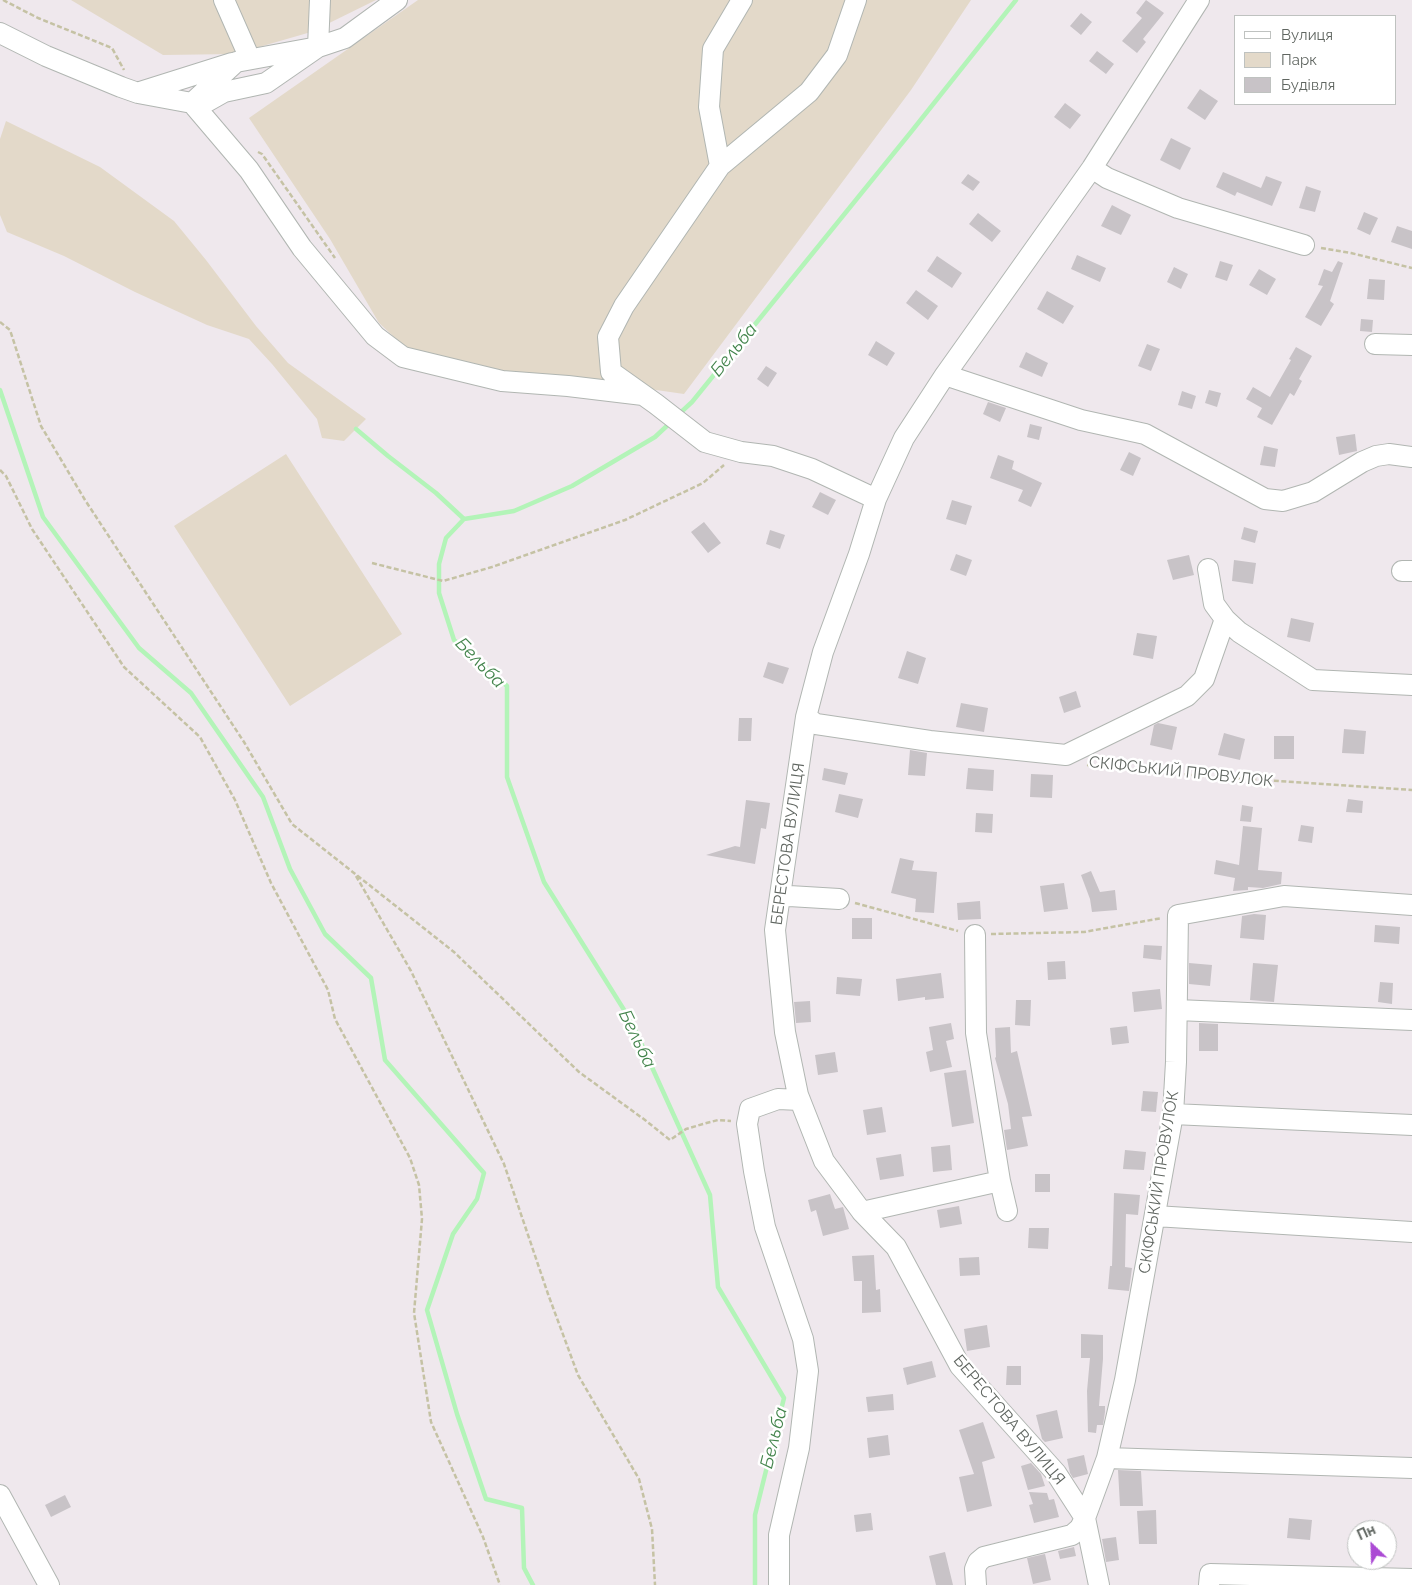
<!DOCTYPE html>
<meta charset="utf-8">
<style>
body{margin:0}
#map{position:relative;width:1412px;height:1585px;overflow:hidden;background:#efe8ed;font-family:Raleway,sans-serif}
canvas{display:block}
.legend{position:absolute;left:1234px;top:15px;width:162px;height:90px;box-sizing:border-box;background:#fff;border:1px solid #bfc2c0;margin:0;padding:6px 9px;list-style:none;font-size:15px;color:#606661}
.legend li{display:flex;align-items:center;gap:10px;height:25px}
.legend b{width:25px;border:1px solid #bfc2c0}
.north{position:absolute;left:1347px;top:1520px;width:50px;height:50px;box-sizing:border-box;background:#fff;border:1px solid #bfc2c0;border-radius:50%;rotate:336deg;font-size:14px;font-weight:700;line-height:20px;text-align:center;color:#606661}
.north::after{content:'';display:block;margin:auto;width:18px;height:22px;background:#ab4ad4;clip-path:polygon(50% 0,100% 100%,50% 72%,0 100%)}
</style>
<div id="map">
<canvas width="1412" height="1585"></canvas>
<ul class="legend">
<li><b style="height:6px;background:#fff"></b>Вулиця</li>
<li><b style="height:14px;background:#e3d9c9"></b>Парк</li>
<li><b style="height:14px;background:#c8c3c7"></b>Будівля</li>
</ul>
<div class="north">Пн</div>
</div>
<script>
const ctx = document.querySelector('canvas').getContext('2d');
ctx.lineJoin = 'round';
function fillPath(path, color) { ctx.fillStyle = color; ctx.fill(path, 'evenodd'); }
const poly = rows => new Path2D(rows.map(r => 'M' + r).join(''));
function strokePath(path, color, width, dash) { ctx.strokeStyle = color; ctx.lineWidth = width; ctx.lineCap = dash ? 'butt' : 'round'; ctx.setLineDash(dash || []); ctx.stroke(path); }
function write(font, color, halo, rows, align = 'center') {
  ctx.font = font + ' Raleway,sans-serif'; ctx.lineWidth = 5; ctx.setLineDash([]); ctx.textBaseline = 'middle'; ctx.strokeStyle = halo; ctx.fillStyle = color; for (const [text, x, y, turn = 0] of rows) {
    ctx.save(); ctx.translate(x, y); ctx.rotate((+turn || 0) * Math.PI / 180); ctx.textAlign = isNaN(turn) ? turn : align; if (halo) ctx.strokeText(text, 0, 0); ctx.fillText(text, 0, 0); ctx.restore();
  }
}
const green = poly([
 [71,0,376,0,311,32,235,54,163,55],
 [418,0,971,0,911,90,684,394,573,378,502,375,407,349,379,323,330,239,249,118],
 [6,121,100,167,174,221,206,260,256,326,288,363,366,419,344,441,322,438,317,419,272,364,249,339,207,325,135,292,64,256,7,232,0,215,0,139],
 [286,454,402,634,290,706,174,526]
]);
const stream = poly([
 [0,390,43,517,139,648,191,693,263,797,290,869,325,934,371,978,385,1060,484,1173,477,1199,453,1234,427,1310,457,1414,486,1499,522,1508,524,1568,533,1585],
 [679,414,692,402,911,132,1016,0],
 [670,423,655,437,572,486,514,511,464,519,446,538,439,564,439,593,454,640,507,686,507,777,544,882,631,1021,710,1195,718,1287,784,1398,755,1515,755,1585],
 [356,429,388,456,436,493,464,519]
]);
const building = poly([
 [1146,0,1164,13,1143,39,1146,42,1137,53,1122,41,1142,18,1136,13],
 [1081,13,1092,22,1081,35,1070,26],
 [1097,51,1114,64,1106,74,1089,61],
 [1200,89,1218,101,1205,120,1187,108],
 [1065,103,1081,115,1070,129,1054,117],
 [1171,138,1191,148,1180,170,1160,160],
 [1223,172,1261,188,1266,176,1282,182,1272,206,1237,192,1235,196,1216,187],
 [968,174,980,182,973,191,961,183],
 [1306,186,1321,191,1315,212,1299,208],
 [1112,205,1131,215,1121,235,1101,226],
 [1364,212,1378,218,1370,235,1357,229],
 [978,213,1001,231,992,242,969,224],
 [1397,226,1412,231,1412,249,1391,242],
 [1077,255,1106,268,1100,282,1071,269],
 [937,256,962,273,952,288,927,271],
 [1220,261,1233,265,1227,281,1215,277],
 [1338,261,1343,263,1330,301,1334,304,1321,326,1305,317,1323,286,1318,285,1324,269,1332,272],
 [1174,267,1188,274,1181,289,1167,282],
 [1259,269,1276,279,1267,295,1249,285],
 [1369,279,1385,280,1384,300,1367,299],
 [916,290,938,306,928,320,906,303],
 [1047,291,1074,306,1063,324,1037,309],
 [1361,319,1373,320,1372,332,1360,331],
 [876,341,895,353,887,366,868,355],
 [1147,344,1160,349,1151,371,1138,366],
 [1296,347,1312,356,1299,379,1302,381,1294,396,1290,393,1272,425,1257,417,1262,408,1246,399,1253,387,1270,397,1291,360,1289,359],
 [1026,352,1048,363,1042,377,1019,367],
 [766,366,777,373,768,387,757,379],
 [1209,390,1221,393,1217,407,1205,403],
 [1182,391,1196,396,1192,409,1178,405],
 [988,402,1006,408,1000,422,983,414],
 [1030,424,1042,427,1039,440,1027,437],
 [1355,434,1357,451,1339,455,1336,437],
 [1264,446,1278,449,1275,467,1260,465],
 [1129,452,1141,458,1133,476,1120,470],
 [998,455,1014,461,1012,469,1042,483,1031,507,1018,501,1023,490,990,478],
 [820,492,836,500,828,515,812,507],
 [952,500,972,506,966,525,946,519],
 [704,522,721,543,708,553,691,532],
 [1244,527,1258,531,1255,543,1241,539],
 [770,530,785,535,780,549,766,544],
 [956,554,972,560,966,576,950,570],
 [1189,555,1194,575,1173,580,1167,560],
 [1234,560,1256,563,1253,584,1232,581],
 [1291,618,1314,623,1310,642,1287,637],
 [1137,633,1157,636,1153,659,1133,655],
 [907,651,926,658,918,684,898,678],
 [768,662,789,668,783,684,763,677],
 [1076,691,1081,707,1064,713,1059,697],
 [961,703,988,708,984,732,956,727],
 [739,718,752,718,751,741,738,741],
 [1158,723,1177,727,1172,750,1150,745,1154,725],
 [1344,729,1366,731,1364,754,1342,753],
 [1224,733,1245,739,1240,760,1218,755],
 [1274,736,1294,736,1294,759,1274,759],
 [910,750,927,753,925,776,908,775],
 [824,768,848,773,845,785,822,780],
 [968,768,994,770,993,791,966,789],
 [1031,774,1053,775,1052,798,1030,797],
 [839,794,863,799,858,818,835,812],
 [1348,799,1363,801,1362,813,1346,812],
 [746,800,770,803,766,829,761,828,755,864,706,855,735,846,740,847],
 [1242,805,1253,807,1251,822,1240,821],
 [976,813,993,814,992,833,975,832],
 [1301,825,1314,827,1312,843,1298,841],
 [1243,826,1262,828,1258,870,1282,872,1281,884,1263,888,1248,887,1248,890,1233,891,1235,878,1214,874,1216,860,1239,865],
 [900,858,914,861,912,870,937,872,934,913,915,912,916,899,891,893],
 [1091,871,1100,892,1115,890,1117,910,1092,912,1090,899,1081,875],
 [1064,883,1068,909,1044,912,1040,886],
 [980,901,981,919,958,920,957,903],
 [1254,914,1266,915,1264,940,1240,938,1242,916],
 [852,918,872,918,872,939,852,939],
 [1375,925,1400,927,1399,944,1374,942],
 [1144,945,1162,946,1161,960,1143,958],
 [1065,961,1066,979,1048,980,1047,962],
 [1189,963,1212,965,1210,986,1189,984],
 [1253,963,1278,965,1274,1002,1250,1000],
 [941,973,944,998,925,1000,925,997,898,1001,896,979],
 [837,977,862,979,860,996,836,994],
 [1380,982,1393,983,1392,1004,1378,1002],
 [1160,989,1162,1009,1134,1012,1132,992],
 [1016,1000,1031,1000,1030,1026,1015,1025],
 [810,1001,811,1022,796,1023,794,1002],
 [951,1023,954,1039,946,1041,952,1067,930,1072,926,1052,933,1050,929,1027],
 [1199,1023,1218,1024,1218,1051,1199,1051],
 [1127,1026,1129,1043,1112,1045,1110,1028],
 [1010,1027,1011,1053,1017,1051,1032,1116,1022,1117,1028,1146,1007,1150,1004,1130,1011,1129,1008,1104,995,1058,996,1057,995,1028],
 [835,1052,838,1072,818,1075,815,1055],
 [966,1070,974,1123,952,1127,944,1073],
 [1143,1091,1158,1092,1156,1112,1141,1111],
 [882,1107,886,1132,867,1135,863,1110],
 [950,1145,952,1170,933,1172,931,1147],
 [1125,1150,1146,1152,1144,1170,1123,1169],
 [901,1154,904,1176,880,1180,876,1158],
 [1035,1174,1050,1174,1050,1192,1035,1192],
 [1114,1193,1140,1195,1138,1215,1126,1214,1125,1267,1132,1268,1129,1291,1108,1289,1110,1266,1112,1266],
 [830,1194,835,1209,843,1207,849,1229,823,1236,816,1210,811,1212,808,1200],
 [959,1206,962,1224,940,1228,937,1210],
 [1029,1228,1049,1228,1048,1249,1028,1248],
 [874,1255,876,1290,880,1289,881,1312,862,1313,862,1281,854,1281,852,1256],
 [979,1257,980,1275,960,1276,959,1258],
 [987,1325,990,1347,967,1351,964,1329],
 [1081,1334,1103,1335,1103,1359,1099,1406,1105,1406,1105,1412,1103,1425,1097,1425,1096,1433,1088,1432,1087,1391,1090,1358,1081,1358],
 [932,1361,936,1377,907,1385,903,1368],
 [1007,1366,1021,1366,1021,1385,1006,1385],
 [893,1394,894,1410,868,1412,866,1397],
 [1057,1410,1063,1438,1045,1442,1042,1439,1036,1415],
 [983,1422,995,1458,982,1462,992,1506,967,1512,959,1477,974,1474,959,1430],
 [888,1435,890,1455,869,1458,867,1438],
 [1084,1455,1088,1474,1073,1478,1070,1473,1067,1459],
 [1031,1463,1041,1474,1045,1486,1028,1490,1021,1466],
 [1118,1470,1141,1471,1143,1506,1120,1506],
 [1029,1492,1047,1493,1049,1500,1054,1499,1059,1517,1034,1523,1029,1505,1033,1504],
 [65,1495,71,1507,51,1517,45,1505],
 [1156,1510,1157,1544,1139,1544,1137,1511],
 [871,1513,873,1530,856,1532,854,1515],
 [1289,1518,1312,1520,1310,1540,1287,1538],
 [1116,1537,1119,1560,1106,1562,1102,1539],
 [1074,1547,1076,1556,1060,1559,1058,1551],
 [945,1552,953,1585,936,1585,929,1556],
 [1045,1554,1051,1580,1033,1584,1027,1558]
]);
const path = poly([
 [3,0,38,18,112,48,124,70],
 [258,152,262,154,335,258],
 [1321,248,1351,253,1412,268],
 [0,322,10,330,41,426,85,500,244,742,292,824,454,952,579,1072,645,1120,670,1140,686,1129,703,1124,718,1120,731,1121],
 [0,470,6,476,32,529,124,667,200,737,235,800,271,883,328,990,335,1019,410,1158,419,1185,422,1219,414,1313,431,1422,483,1537,500,1585],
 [372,563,443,581,492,567,625,520,703,483,724,465],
 [1087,765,1202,776,1412,790],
 [356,876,411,971,504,1164,548,1294,578,1375,639,1479,652,1529,655,1585],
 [855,903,958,931],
 [991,934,1084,932,1162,918]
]);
const minor = poly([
 [224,0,250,59],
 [742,0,713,49,709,107,720,166,624,306,608,337,611,372,656,404,705,442,741,452,773,456,812,469,876,499],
 [0,33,46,56,121,87,138,93,192,103,249,170,302,248,375,336,403,357,502,381,568,386,643,395],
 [140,92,232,63],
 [192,103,236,62,318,47,345,38,397,0],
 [201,105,224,92,266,83,318,47,320,0],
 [720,166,809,92,837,55,856,0],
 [1092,168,1107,178,1178,208,1304,245],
 [1375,344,1412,345],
 [945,375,1081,420,1145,434,1265,499,1283,501,1313,492,1362,462,1376,456,1389,454,1412,457],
 [1208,569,1214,604,1225,619,1239,632,1313,680,1412,685],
 [1402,571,1412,571],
 [806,717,816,724,930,741,1066,755,1187,696,1204,679,1225,619],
 [781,892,789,896,839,899],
 [975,935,976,1033,1000,1181,1007,1211],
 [1177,1010,1412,1020],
 [1173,1114,1412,1125],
 [862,1212,1000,1181],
 [1155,1216,1412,1232],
 [1107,1458,1412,1468],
 [0,1495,49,1585],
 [779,1585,779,1535,799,1448,808,1371,803,1339,765,1227,754,1171,747,1124,750,1109,778,1099,800,1100],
 [976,1585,975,1569,978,1562,984,1557,1072,1535,1080,1528,1085,1518,1056,1473,960,1366,896,1247,862,1212,824,1161,798,1095,785,1032,775,930,806,717,823,652,859,554,876,499,904,438,945,375,1092,168,1199,0],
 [1099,1585,1085,1518,1107,1458,1125,1380,1173,1114,1176,1062,1178,915,1284,896,1412,905],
 [1209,1585,1210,1574,1412,1579]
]);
const streetNames = [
 ["СКІФСЬКИЙ ПРОВУЛОК",1181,772,6],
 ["БЕРЕСТОВА ВУЛИЦЯ",788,844,-82],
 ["СКІФСЬКИЙ ПРОВУЛОК",1159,1182,-81],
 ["БЕРЕСТОВА ВУЛИЦЯ",1009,1420,50]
];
const waterNames = [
 ["Бельба",734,350,-51],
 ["Бельба",480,663,46],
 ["Бельба",637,1039,64],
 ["Бельба",774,1438,-76]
];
fillPath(green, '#e3d9c9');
strokePath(stream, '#b3f4b8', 4.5);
fillPath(building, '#c8c3c7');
strokePath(minor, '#b1b6b2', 22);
strokePath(path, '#c5c2a4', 2.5, [5, 2.5]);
strokePath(minor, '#fff', 20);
write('16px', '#606661', '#fff', streetNames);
write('italic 18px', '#43844c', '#fff', waterNames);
</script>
